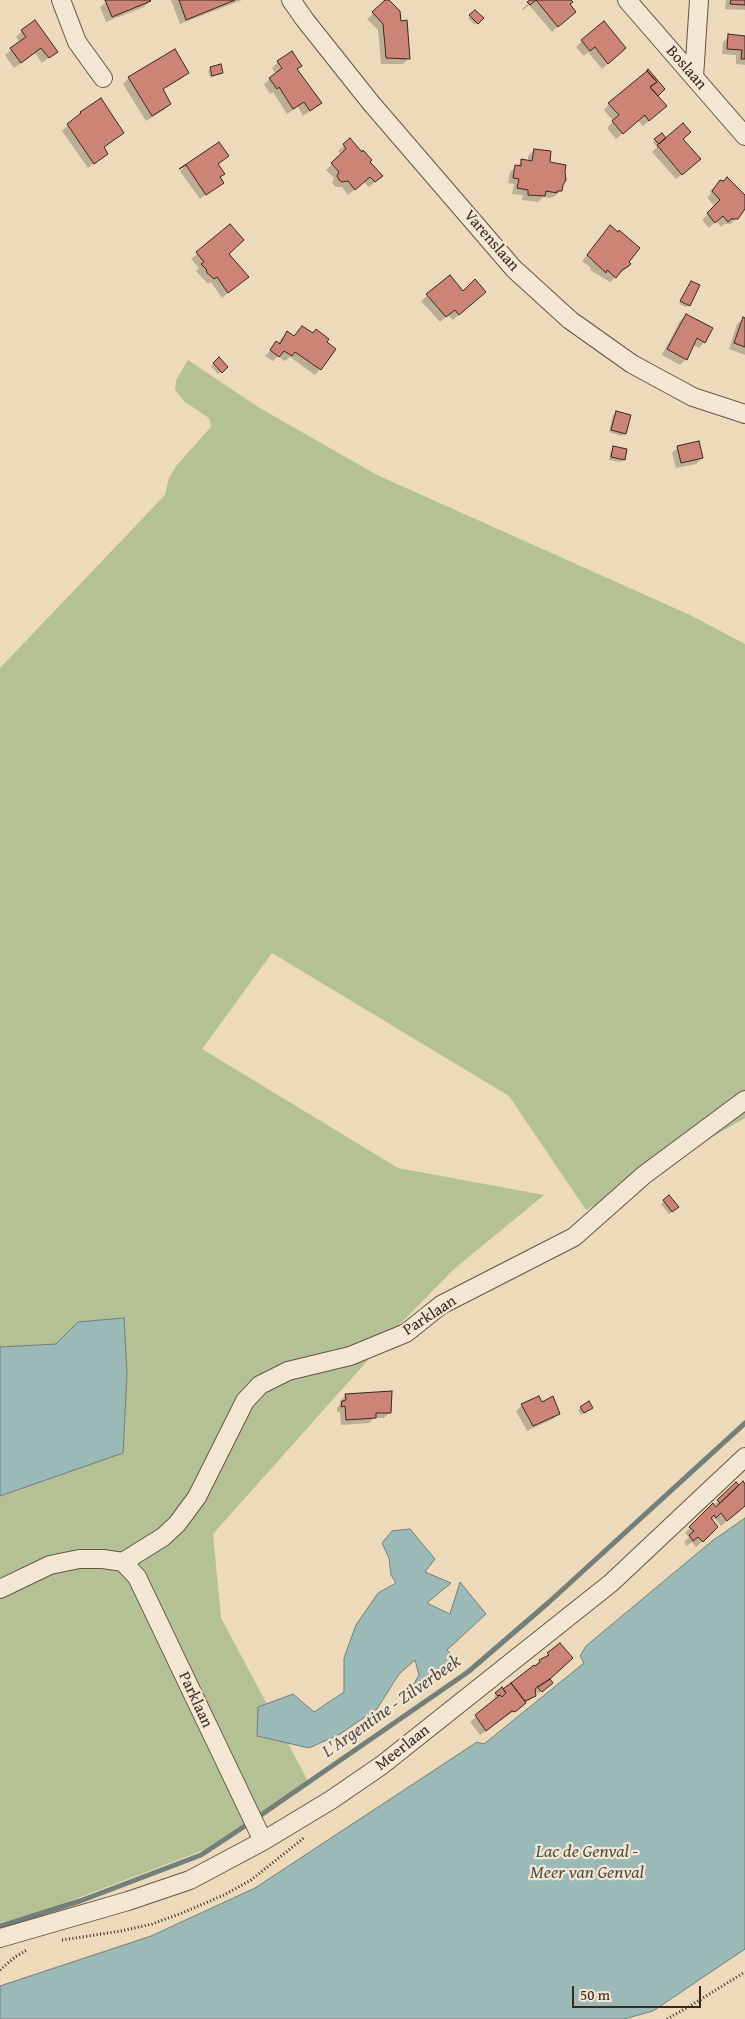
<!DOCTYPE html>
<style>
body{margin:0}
#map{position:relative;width:745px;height:2019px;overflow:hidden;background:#ecdabb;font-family:"Gentium Book Plus",serif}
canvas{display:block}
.scale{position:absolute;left:572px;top:1986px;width:129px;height:22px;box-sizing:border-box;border:2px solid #392720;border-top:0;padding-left:6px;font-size:15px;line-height:18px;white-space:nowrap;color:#392720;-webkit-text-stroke:4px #f3e7d3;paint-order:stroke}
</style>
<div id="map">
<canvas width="745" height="2019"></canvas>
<div class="scale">50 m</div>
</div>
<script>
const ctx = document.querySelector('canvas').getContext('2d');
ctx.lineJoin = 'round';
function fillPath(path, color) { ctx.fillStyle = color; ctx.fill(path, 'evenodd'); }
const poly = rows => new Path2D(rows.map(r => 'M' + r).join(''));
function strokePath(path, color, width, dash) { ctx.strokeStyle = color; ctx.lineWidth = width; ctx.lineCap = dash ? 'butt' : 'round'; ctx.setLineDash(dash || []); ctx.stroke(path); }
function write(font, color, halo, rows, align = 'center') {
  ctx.font = font + ' "Gentium Book Plus",serif'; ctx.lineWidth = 4.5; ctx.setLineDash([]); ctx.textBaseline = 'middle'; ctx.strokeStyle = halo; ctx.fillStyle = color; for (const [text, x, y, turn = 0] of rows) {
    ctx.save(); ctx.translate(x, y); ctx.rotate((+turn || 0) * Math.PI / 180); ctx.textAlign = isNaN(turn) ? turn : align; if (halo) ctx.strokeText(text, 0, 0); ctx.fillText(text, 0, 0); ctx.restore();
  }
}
const green = poly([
 [188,360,258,407,377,475,690,615,745,644,745,1118,586,1210,509,1096,272,953,202,1049,398,1168,544,1195,453,1270,401,1323,213,1534,221,1618,308,1781,217,1845,54,1907,0,1923,0,1496,37,1482,78,1322,56,1344,0,1347,0,668,165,495,169,478,177,465,211,427,209,418,185,402,175,390,176,380]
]);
const water = poly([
 [124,1318,127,1373,123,1453,0,1496,0,1347,56,1344,78,1322,124,1318],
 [745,1518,745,1949,653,2011,624,2019,0,2019,0,1986,151,1936,255,1888,477,1742,484,1744,584,1663,580,1656,586,1646,712,1541,745,1518],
 [410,1529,435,1559,425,1572,451,1583,427,1603,450,1614,460,1582,486,1614,447,1650,459,1662,450,1668,431,1670,431,1685,408,1703,409,1693,419,1675,415,1660,399,1674,377,1709,340,1734,309,1748,257,1736,258,1707,293,1694,314,1712,344,1692,344,1658,356,1625,378,1593,396,1583,391,1575,389,1558,382,1543,392,1531,410,1529]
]);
const shadow = poly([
 [109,0,149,0,150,1,144,7,106,22,100,7],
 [171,0,242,0,180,24],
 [388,0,408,59,403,64,381,64,378,30,367,19],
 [532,0,569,0,569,17,552,32,529,5,523,10,522,9],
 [726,0,745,0,745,10,725,9],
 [475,11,482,18,475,25,468,18],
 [22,31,56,52,42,63,35,53,14,68,5,55,20,42,16,37],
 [729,36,745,37,745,65,736,64,736,55,722,54,723,42],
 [582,41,619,54,602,69,588,52,584,56,576,47],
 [278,62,296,70,321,103,303,116,298,107,287,114,273,92,270,94,264,84,276,74,272,68],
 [210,69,222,72,210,78,208,71],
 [187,73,181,79,162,90,170,104,164,110,146,121,123,84,129,78],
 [656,96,659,112,643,126,638,120,616,139,607,128,613,121,604,110,609,104],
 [100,100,122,133,103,148,106,154,88,168,62,131,81,113],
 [682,139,693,165,676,179,652,152,657,147,653,142,655,140],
 [350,140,369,162,375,182,369,187,364,182,348,195,342,187,336,187,332,183,334,178,326,170,341,155,338,151],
 [534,150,565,178,561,190,555,196,550,198,543,197,538,202,522,200,523,195,512,194,514,184,508,183,510,172,522,161,528,161,528,156],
 [227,156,217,165,219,178,222,182,200,199,180,171,186,165],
 [720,182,745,197,745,208,731,224,724,224,721,227,716,221,709,228,702,220,715,207,707,197,711,194,710,191],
 [230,226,227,254,247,277,222,298,211,282,208,284,196,271,199,268,191,259],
 [605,233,629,266,610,282,590,270,591,268,582,261],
 [450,276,463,292,479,297,453,320,448,315,440,322,421,301],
 [691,282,689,305,686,307,679,304],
 [686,315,704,342,699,348,693,345,686,359,680,365,662,355,680,321],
 [743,319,745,319,745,355,729,349,737,324],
 [302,327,325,342,320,369,315,375,290,357,285,361,278,356,273,361,265,356,287,333,293,337],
 [219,359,227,367,218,374,211,366],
 [616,413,625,434,622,436,609,432,613,415],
 [678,447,702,458,696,464,676,468,672,453],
 [613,448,624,460,621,462,609,460,611,450],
 [668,1197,674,1210,669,1214,661,1204],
 [346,1395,390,1412,384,1418,374,1418,369,1423,341,1425,340,1412,337,1412,337,1408,340,1405,340,1401],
 [541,1403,559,1413,553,1419,527,1431,516,1411,522,1405],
 [581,1408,589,1410,581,1415,578,1410],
 [736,1483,739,1487,745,1485,745,1505,721,1526,714,1518,712,1521,717,1527,696,1547,692,1542,687,1546,684,1542,689,1537,685,1533,713,1505,716,1509,718,1507,715,1504],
 [560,1645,548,1679,549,1685,538,1694,534,1689,535,1695,529,1701,480,1735,470,1722,496,1700,494,1696,496,1694,503,1691]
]);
const stream = poly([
 [0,1926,80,1901,201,1855,248,1824,468,1672,548,1603,745,1423]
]);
const building = poly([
 [105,0,150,0,151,1,112,17,105,0],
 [179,0,235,0,186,20,179,0],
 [385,0,389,0,400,11,401,21,407,20,410,59,386,58,383,24,372,12,385,0],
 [530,0,571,0,573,2,570,4,576,12,558,27,536,0,530,5,527,2,530,0],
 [731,0,745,0,745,5,730,4,731,0],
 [475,10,484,18,478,24,469,15,475,10],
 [35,20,58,52,49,58,41,48,21,63,10,48,26,37,21,30,35,20],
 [604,21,626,48,608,64,595,47,590,51,581,40,604,21],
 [728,34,745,36,745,59,741,59,742,50,727,49,728,34],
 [175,49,189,73,163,89,171,104,152,116,128,77,175,49],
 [292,51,302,66,297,69,322,103,310,111,304,102,293,109,279,87,277,89,269,78,282,68,277,61,292,51],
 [221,64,223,73,212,76,210,67,221,64],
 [648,69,665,89,658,96,650,87,657,82,647,71,648,69],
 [647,71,657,82,650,87,667,106,649,121,645,115,623,134,612,121,619,115,608,103,647,71],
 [101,98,124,133,104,147,108,154,94,164,67,124,81,113,80,112,101,98],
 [683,123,691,132,683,139,701,159,682,175,657,145,683,123],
 [662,133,666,138,659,144,654,139,662,133],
 [350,138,362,152,363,150,372,160,370,162,383,176,375,182,370,177,355,190,348,181,342,182,339,180,337,176,339,172,331,163,346,149,343,144,350,138],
 [219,142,229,156,218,164,225,174,220,177,224,183,206,195,186,165,179,169,219,142],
 [534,149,551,151,550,162,566,165,565,171,566,180,563,185,562,191,557,191,557,193,546,191,545,196,528,195,528,190,517,188,519,179,513,178,515,165,521,166,521,159,532,161,534,149],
 [727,177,745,195,745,209,738,219,731,219,728,222,723,216,715,223,707,213,720,200,712,191,720,180,724,181,727,177],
 [230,224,244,240,229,254,249,277,228,293,217,277,214,279,207,273,206,269,201,264,204,262,196,252,230,224],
 [610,225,618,232,619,230,640,248,629,262,631,264,629,266,622,270,616,278,607,270,606,273,587,255,610,225],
 [450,275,463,291,475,279,486,292,459,315,455,310,446,317,426,294,450,275],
 [691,281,700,285,690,306,680,301,691,281],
 [686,314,713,328,705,343,697,338,687,360,667,349,686,314],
 [743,317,745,318,745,347,734,343,743,317],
 [302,326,313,333,316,329,329,339,327,342,336,349,321,370,295,352,292,356,284,351,279,357,270,350,276,341,280,344,287,331,294,336,302,326],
 [219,357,228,367,222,373,213,363,219,357],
 [616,411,631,415,626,434,611,430,616,411],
 [699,441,703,458,681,463,677,446,699,441],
 [613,446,627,449,625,460,611,457,613,446],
 [669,1195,679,1207,672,1212,663,1200,669,1195],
 [392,1391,391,1413,376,1413,376,1418,346,1420,345,1406,341,1407,342,1401,346,1400,345,1394,392,1391],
 [539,1396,542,1402,553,1396,560,1414,533,1426,521,1404,539,1396],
 [589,1401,593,1408,584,1413,580,1407,589,1401],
 [743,1481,745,1484,745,1506,727,1521,721,1513,716,1518,714,1515,711,1518,718,1527,703,1542,698,1537,693,1541,689,1535,694,1531,689,1527,713,1503,716,1507,743,1481],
 [736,1482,739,1485,720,1503,717,1500,736,1482],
 [560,1643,573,1658,550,1679,535,1689,536,1696,525,1701,511,1683,534,1665,535,1666,540,1662,539,1660,549,1655,547,1653,560,1643],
 [550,1679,553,1683,542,1692,537,1687,550,1679],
 [511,1683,526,1703,515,1712,512,1711,486,1731,475,1715,500,1695,502,1697,506,1693,503,1689,511,1683],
 [502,1687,506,1693,502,1697,500,1695,498,1696,495,1693,502,1687]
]);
const path = poly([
 [62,1940,121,1931,152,1924,182,1913,224,1895,251,1880,305,1837],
 [0,1970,15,1957,27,1950],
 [667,2019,690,2006,745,1972]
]);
const minor = poly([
 [61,0,77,42,103,78],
 [291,0,305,20,371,103,514,269,570,320,632,364,693,397,745,414],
 [627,0,745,136],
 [694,77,699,0],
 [123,1562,163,1537,177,1524,197,1497,245,1401,260,1385,288,1371,350,1356,406,1333,441,1305,574,1237,644,1175,745,1100],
 [0,1589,50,1565,79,1559,103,1559,123,1562,137,1577,263,1841],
 [0,1938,128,1901,190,1880,263,1841,331,1800,382,1765,611,1583,745,1457]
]);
const streetNames = [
 ["Boslaan",686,68,49],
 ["Varenslaan",491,241,49],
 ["Parklaan",430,1316,-33],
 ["Parklaan",195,1700,65],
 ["Meerlaan",403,1748,-38]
];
const waterNames = [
 ["L'Argentine - Zilverbeek",392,1707,-35],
 ["Lac de Genval -",587,1852],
 ["Meer van Genval",587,1873]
];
fillPath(green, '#b3c194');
fillPath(water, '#9ab9b7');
strokePath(water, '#737f7b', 1);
fillPath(shadow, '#0003');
strokePath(stream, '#737f7b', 5);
fillPath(building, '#cb8476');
strokePath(building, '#392720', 1);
strokePath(minor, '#665447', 20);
strokePath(path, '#392720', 3, [1, 2.5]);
strokePath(minor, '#f3e7d3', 18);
write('16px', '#392720', '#f3e7d3', streetNames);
write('italic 18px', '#514c46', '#f3e7d3', waterNames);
</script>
